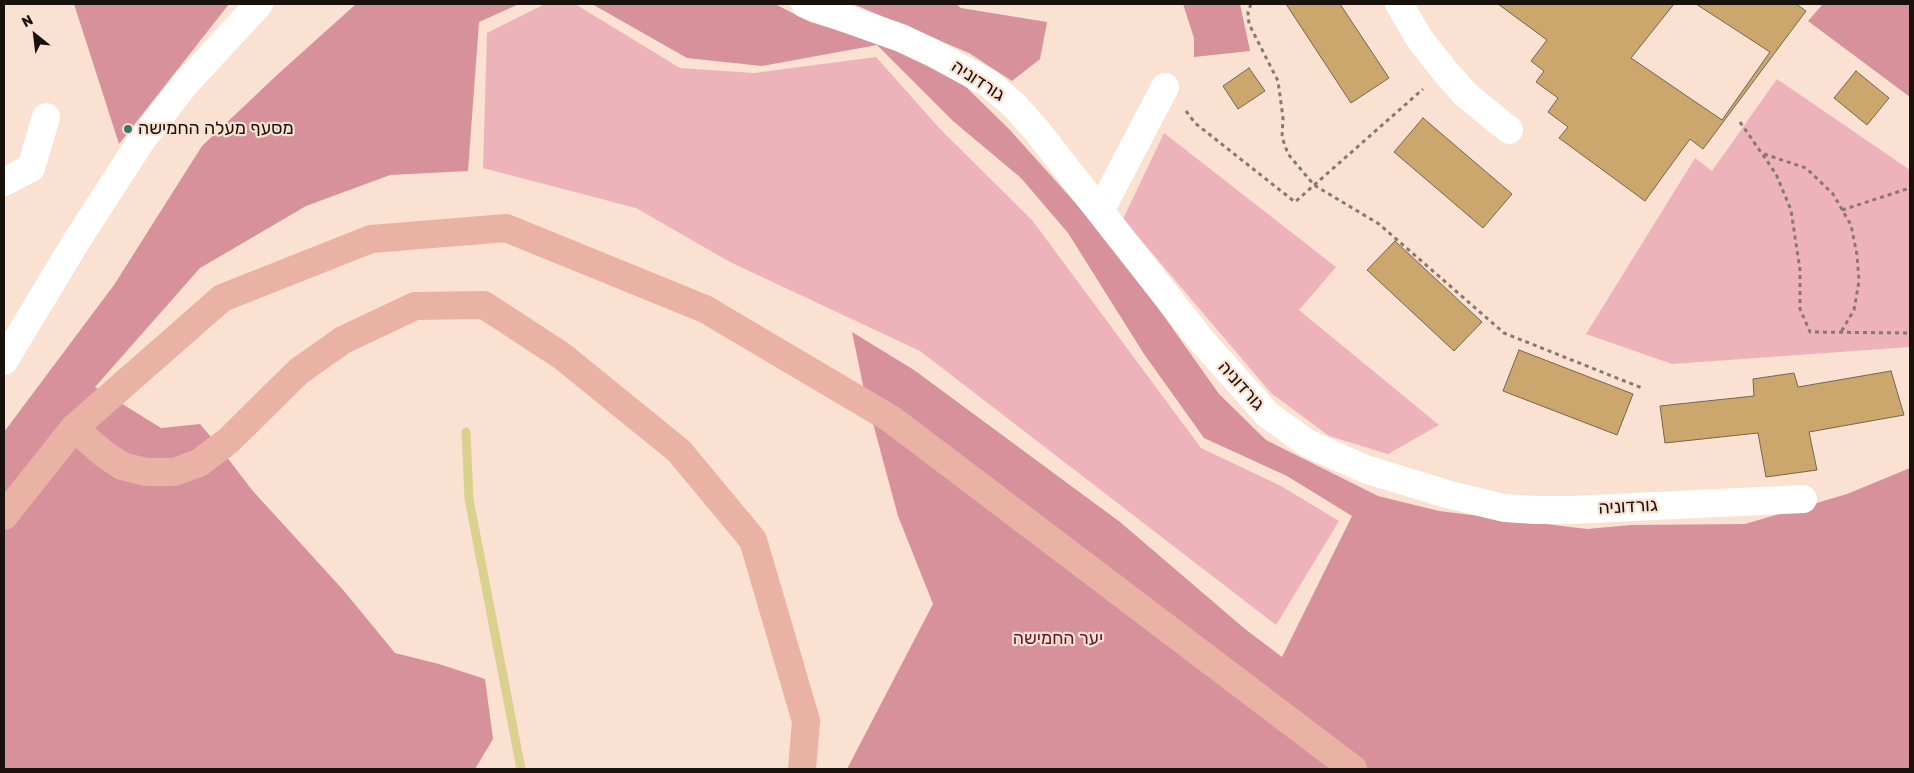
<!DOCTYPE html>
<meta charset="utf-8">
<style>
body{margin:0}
#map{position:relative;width:1914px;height:773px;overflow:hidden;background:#fbe1d1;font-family:Rubik,sans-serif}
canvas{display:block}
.frame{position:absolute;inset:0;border:5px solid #19110b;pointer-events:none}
.north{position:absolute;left:10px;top:10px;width:50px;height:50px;-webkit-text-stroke:4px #fbe1d1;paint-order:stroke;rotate:331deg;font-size:14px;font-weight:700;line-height:20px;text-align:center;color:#19110b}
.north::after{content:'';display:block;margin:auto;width:18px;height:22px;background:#19110b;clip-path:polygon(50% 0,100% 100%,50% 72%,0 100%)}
</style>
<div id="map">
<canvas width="1914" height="773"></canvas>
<div class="frame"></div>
<div class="north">N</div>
</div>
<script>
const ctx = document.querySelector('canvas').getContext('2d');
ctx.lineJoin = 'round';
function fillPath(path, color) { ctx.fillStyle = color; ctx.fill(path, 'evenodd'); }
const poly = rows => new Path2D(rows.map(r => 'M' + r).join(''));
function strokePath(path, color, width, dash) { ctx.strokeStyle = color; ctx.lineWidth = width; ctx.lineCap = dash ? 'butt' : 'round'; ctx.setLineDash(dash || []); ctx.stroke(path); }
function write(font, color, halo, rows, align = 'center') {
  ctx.font = font + ' Rubik,"Noto Sans Hebrew",sans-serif'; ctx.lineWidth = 4.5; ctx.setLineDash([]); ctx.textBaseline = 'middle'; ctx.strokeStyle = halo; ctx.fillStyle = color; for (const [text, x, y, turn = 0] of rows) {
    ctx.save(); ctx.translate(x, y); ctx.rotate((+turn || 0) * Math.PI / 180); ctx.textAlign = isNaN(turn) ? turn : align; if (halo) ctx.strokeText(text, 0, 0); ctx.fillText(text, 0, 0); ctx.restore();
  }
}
const green = poly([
 [545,4,575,4,680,68,754,73,876,57,941,130,1032,220,1201,448,1281,486,1339,521,1276,625,920,351,730,262,636,208,483,168,487,33],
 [1777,79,1910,170,1910,347,1672,364,1586,334,1695,158,1712,171],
 [1164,133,1336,267,1299,310,1439,425,1388,454,1329,436,1271,393,1123,219]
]);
const forest = poly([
 [74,4,229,4,119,144],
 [356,4,519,4,479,22,468,171,390,175,306,206,200,268,95,387,161,428,200,424,216,443,252,490,344,591,395,653,439,664,485,679,493,739,475,769,4,769,4,432,114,285,202,146,277,75],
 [592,4,775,4,810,22,891,46,965,86,1009,129,1115,247,1219,394,1266,440,1378,496,1439,511,1587,529,1631,525,1745,524,1847,494,1910,468,1910,769,847,769,933,604,898,516,864,390,852,332,914,370,1120,522,1245,629,1282,657,1352,516,1287,476,1204,438,1144,354,1068,233,1021,178,953,121,877,45,762,66,687,58],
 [853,4,956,4,961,8,1047,22,1040,59,1012,81,969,53],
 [1183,4,1240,4,1250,51,1194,57,1194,38],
 [1823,4,1910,4,1910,97,1808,21]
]);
const stream = poly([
 [466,432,469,499,521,769]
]);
const building = poly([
 [1286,4,1340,4,1389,78,1351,103,1286,4],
 [1498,4,1796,4,1806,11,1703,149,1690,139,1645,201,1559,138,1568,127,1548,112,1558,98,1536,82,1544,71,1531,61,1547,40,1498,4],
 [1674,4,1696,4,1770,52,1722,120,1631,58,1674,4],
 [1249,68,1265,91,1238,109,1223,86,1249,68],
 [1856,71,1889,98,1867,125,1834,98,1856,71],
 [1423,118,1512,194,1483,228,1394,152,1423,118],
 [1395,241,1482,322,1454,351,1367,270,1395,241],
 [1519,350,1633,394,1617,435,1503,391,1519,350],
 [1891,371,1904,415,1809,432,1817,470,1766,477,1758,433,1665,443,1660,406,1754,396,1753,379,1794,373,1798,387,1891,371]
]);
const path = poly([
 [1251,4,1248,12,1249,24,1278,81,1283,118,1282,137,1288,154,1314,185,1379,224,1504,333,1642,388],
 [1186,111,1195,123,1295,202,1423,89],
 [1740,122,1776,174,1791,210,1800,270,1800,309,1810,332,1910,333],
 [1764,154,1806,168,1833,194,1851,225,1857,255,1859,281,1854,310,1841,332],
 [1842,210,1910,188]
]);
const minor = poly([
 [805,4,901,38,933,53,988,83,1015,106,1037,131,1201,340,1268,415,1307,443,1365,469,1447,494,1504,508,1536,510,1571,510,1803,499],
 [1399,4,1419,38,1444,70,1465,94,1509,130],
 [4,182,31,168,46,117],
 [1100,211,1165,87],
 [4,361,74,245,141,141,185,84,259,4]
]);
const major = poly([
 [74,428,104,454,122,466,146,472,174,472,199,463,228,441,299,371,343,340,415,306,484,305,562,356,679,451,753,540,806,721,802,769],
 [4,516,74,428,222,298,371,239,506,228,705,309,891,419,1353,769]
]);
const markers = [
 [128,129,5,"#3a7661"]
];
const streetNames = [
 ["גורדוניה",978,81,33],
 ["גורדוניה",1241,386,48],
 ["גורדוניה",1628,507,-3]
];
const poiNames = [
 ["מסעף מעלה החמישה",138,129]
];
const parkNames = [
 ["יער החמישה",1058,639]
];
fillPath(green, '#eeb3ba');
fillPath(forest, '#d7919a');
strokePath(stream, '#dbd18f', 9);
fillPath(building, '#cba76e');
strokePath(building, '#726550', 1);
strokePath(path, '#89786d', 3, [4, 4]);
strokePath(minor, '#fff', 28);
strokePath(major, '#eab2a5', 28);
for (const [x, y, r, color] of markers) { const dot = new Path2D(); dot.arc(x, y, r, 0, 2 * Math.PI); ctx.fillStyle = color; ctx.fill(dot); strokePath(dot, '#fbe1d1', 2); }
write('18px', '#19110b', '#fbe1d1', streetNames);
write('18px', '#19110b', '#fbe1d1', poiNames, 'left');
write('18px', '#651328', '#fbe1d1', parkNames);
</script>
